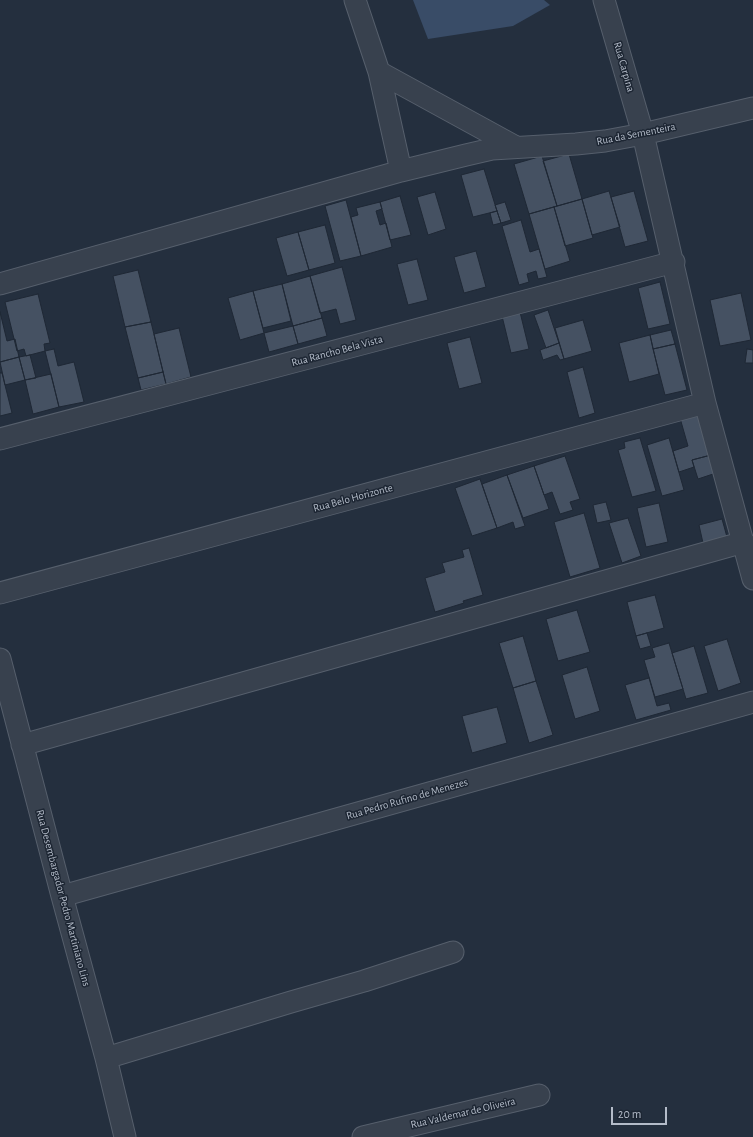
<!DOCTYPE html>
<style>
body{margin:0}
#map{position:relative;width:753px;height:1137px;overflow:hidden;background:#242f3e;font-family:"Alegreya Sans",sans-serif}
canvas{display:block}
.scale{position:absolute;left:611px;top:1107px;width:56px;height:18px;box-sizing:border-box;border:2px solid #b4bcc9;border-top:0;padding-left:5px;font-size:12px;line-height:14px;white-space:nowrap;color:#b4bcc9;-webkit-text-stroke:3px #1d2633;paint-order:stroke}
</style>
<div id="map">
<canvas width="753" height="1137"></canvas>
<div class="scale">20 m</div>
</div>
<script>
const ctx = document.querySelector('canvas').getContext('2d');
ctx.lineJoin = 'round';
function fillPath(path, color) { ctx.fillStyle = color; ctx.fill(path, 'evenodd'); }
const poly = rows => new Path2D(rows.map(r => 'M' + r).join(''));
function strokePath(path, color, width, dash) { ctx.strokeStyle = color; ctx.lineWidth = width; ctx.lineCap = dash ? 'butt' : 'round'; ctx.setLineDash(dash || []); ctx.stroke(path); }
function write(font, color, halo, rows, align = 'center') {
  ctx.font = font + ' "Alegreya Sans",sans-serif'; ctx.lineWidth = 3; ctx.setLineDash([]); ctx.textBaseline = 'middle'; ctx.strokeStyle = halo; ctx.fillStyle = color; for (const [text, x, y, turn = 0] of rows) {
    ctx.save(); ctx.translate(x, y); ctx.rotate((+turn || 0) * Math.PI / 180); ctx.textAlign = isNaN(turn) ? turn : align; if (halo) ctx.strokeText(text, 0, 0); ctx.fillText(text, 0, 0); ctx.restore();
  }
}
const water = poly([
 [413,0,544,0,550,5,513,26,428,39]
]);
const building = poly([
 [569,154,582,199,557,206,543,161,569,154],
 [542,156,557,206,529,214,514,164,542,156],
 [484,169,497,211,473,217,461,175,484,169],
 [609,191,620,227,592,235,582,199,609,191],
 [634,191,648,241,625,247,611,197,634,191],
 [435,192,446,229,428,235,417,197,435,192],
 [400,196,411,235,390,240,380,202,400,196],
 [582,199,593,238,565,246,554,207,582,199],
 [346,200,361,256,340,261,325,206,346,200],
 [380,202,382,209,376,211,380,225,386,223,392,247,361,256,351,217,358,215,356,208,380,202],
 [505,202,511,220,501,223,495,205,505,202],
 [554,207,570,261,545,269,529,214,554,207],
 [497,211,501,223,493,225,490,213,497,211],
 [521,220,530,252,539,249,547,277,538,279,536,271,527,274,529,282,519,285,502,226,521,220],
 [325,225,335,263,309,270,298,232,325,225],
 [298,232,309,270,287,276,276,238,298,232],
 [476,251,486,287,464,293,454,257,476,251],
 [417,259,428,300,408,305,397,264,417,259],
 [342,267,356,320,340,324,336,309,320,313,310,276,342,267],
 [138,270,151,322,125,327,113,276,138,270],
 [310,276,322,318,293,326,282,284,310,276],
 [660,282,670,324,648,329,638,288,660,282],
 [282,284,291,321,263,328,253,291,282,284],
 [253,291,264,333,240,340,228,298,253,291],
 [741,293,751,340,720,346,710,300,741,293],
 [38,294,50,343,44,344,45,351,26,356,24,349,17,351,5,302,38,294],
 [548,310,559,343,546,348,534,315,548,310],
 [0,312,7,341,15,339,19,357,0,362,0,312],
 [520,312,529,349,511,353,502,316,520,312],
 [322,318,327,336,298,344,293,326,322,318],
 [583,320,592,351,564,359,555,328,583,320],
 [151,322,163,372,138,378,125,327,151,322],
 [293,326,298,344,269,352,264,333,293,326],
 [179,328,191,377,166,384,154,334,179,328],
 [671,330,675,344,653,349,650,335,671,330],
 [650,335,659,374,629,382,619,343,650,335],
 [470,337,482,383,459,389,447,343,470,337],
 [559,343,564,359,560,360,557,355,543,360,540,350,559,343],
 [675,344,687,390,665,395,653,349,675,344],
 [54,349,58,366,74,362,84,402,59,407,45,351,54,349],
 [747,349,753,350,753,363,745,363,747,349],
 [30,355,36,378,25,380,19,357,30,355],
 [19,357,25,380,5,385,0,362,19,357],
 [583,367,595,413,579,418,567,372,583,367],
 [163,372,166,384,141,390,138,378,163,372],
 [0,373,2,373,12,413,0,416,0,373],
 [51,374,59,407,33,414,25,380,51,374],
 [698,413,711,455,692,460,694,467,679,472,673,451,688,446,680,418,698,413],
 [640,438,656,491,632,497,618,450,625,448,624,442,640,438],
 [669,438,684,490,662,496,647,445,669,438],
 [711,455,716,473,698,479,692,460,711,455],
 [565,456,580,499,570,502,573,510,560,514,552,492,544,495,534,466,565,456],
 [534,466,549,509,523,518,507,475,534,466],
 [507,475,525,526,515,529,513,522,497,528,482,484,507,475],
 [480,479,497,528,472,536,455,488,480,479],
 [606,502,611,520,597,523,593,505,606,502],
 [659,503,668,542,646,547,637,508,659,503],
 [584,513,600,568,570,577,554,522,584,513],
 [628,518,641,556,622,563,609,523,628,518],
 [722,519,727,537,703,543,699,525,722,519],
 [469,548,483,595,463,601,464,603,435,612,425,578,445,572,442,563,464,557,462,550,469,548],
 [655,595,664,628,636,636,627,602,655,595],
 [577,610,590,652,558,661,546,619,577,610],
 [647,633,651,646,640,649,636,636,647,633],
 [523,636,536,681,513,688,499,643,523,636],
 [727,639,741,683,718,691,704,646,727,639],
 [669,643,683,689,655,697,644,660,655,657,652,648,669,643],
 [694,646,708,693,686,699,672,653,694,646],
 [587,667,600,711,575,719,562,675,587,667],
 [649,678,657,706,669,703,671,710,636,720,625,685,649,678],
 [536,681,553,735,529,743,513,688,536,681],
 [497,707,507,743,472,753,462,716,497,707]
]);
const street = poly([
 [355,0,379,72,401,171],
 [604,0,643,134,705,403,753,579],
 [379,72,516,147],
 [0,284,401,171,466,155,492,149,576,144,605,141,643,134,753,108],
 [0,439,674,262],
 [0,593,705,403],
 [0,659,62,896,106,1058,125,1137],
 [22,745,744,542],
 [62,896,753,702],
 [106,1058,291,1002,364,981,453,952],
 [363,1137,539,1095]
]);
const streetNames = [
 ["Rua Carpina",624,67,74],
 ["Rua da Sementeira",636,134,-11],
 ["Rua Rancho Bela Vista",337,351,-15],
 ["Rua Belo Horizonte",353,498,-15],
 ["Rua Pedro Rufino de Menezes",407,799,-16],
 ["Rua Desembargador Pedro Martiniano Lins",63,898,75],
 ["Rua Valdemar de Oliveira",463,1113,-13]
];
fillPath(water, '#394c67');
fillPath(building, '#455162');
strokePath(building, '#1f2835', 1);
strokePath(street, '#565f6c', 23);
strokePath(street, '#38414e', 21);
write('11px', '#b4bcc9', '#1d2633', streetNames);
</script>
